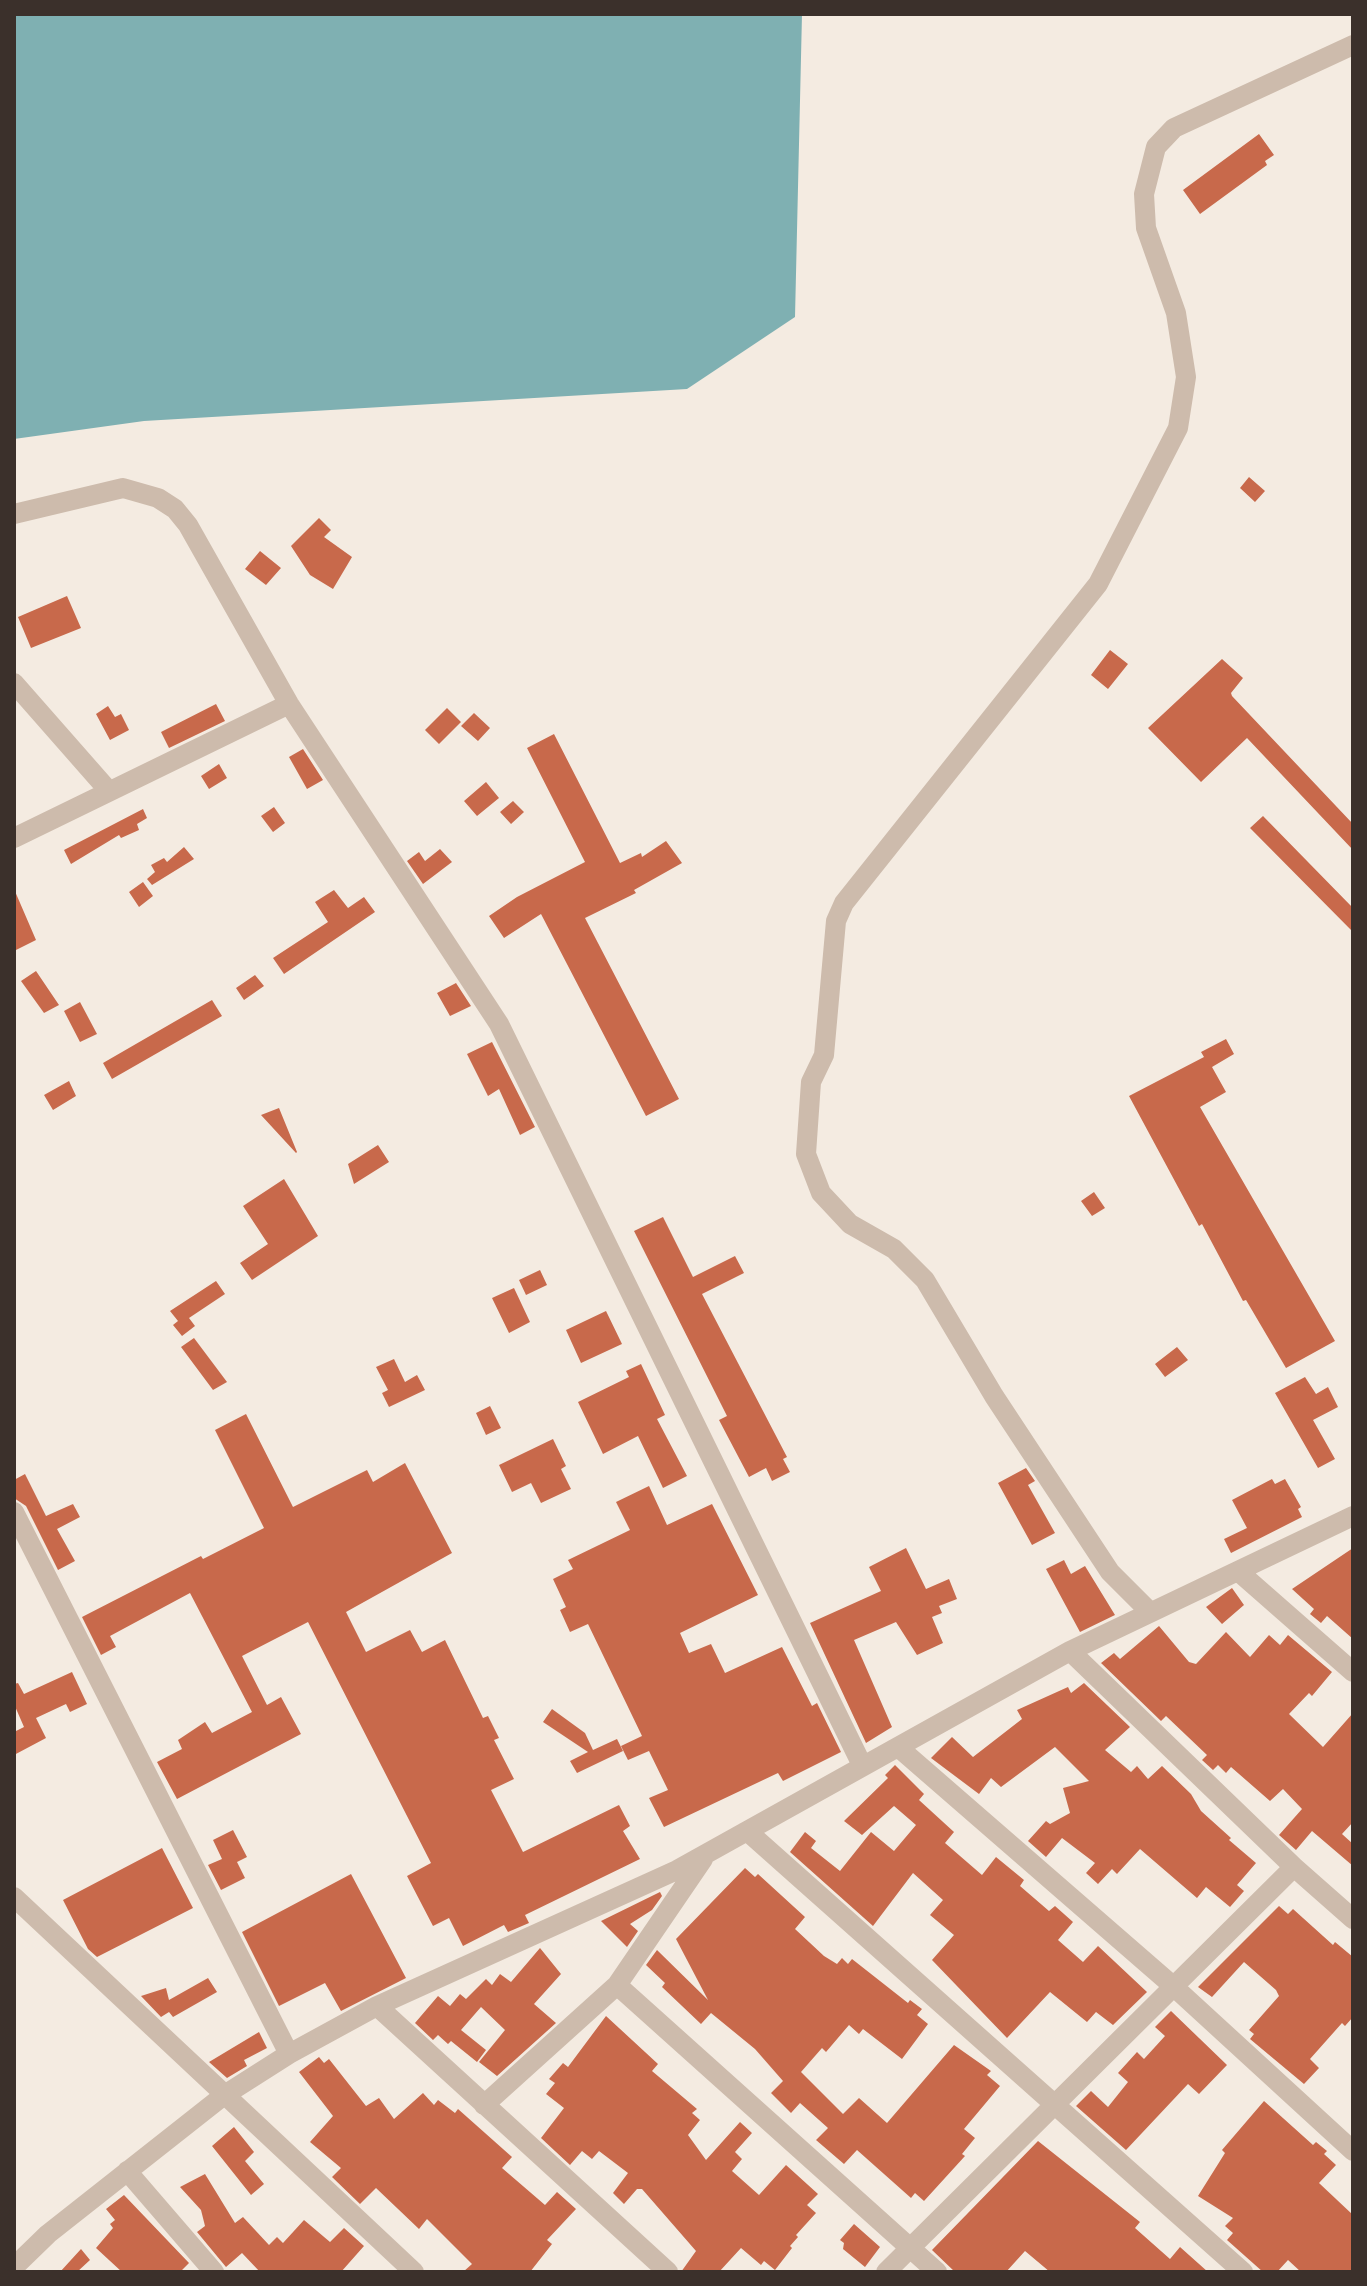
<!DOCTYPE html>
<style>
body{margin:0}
#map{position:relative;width:1367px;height:2286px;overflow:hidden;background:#f4ebe1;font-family:"Exo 2",sans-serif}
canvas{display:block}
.frame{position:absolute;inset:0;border:16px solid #3b302b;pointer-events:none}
</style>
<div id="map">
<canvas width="1367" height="2286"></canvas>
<div class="frame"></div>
</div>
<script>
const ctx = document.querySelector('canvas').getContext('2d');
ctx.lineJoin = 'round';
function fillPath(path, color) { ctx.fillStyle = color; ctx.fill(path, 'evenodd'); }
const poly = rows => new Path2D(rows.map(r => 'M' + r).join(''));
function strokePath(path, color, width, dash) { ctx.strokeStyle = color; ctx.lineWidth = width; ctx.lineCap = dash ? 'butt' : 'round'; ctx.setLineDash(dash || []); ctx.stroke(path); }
const water = poly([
 [14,14,802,14,795,317,687,389,144,421,14,439]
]);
const building = poly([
 [1259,134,1274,155,1265,161,1267,165,1200,214,1183,190],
 [1249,477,1265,491,1255,502,1240,488],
 [319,518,331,530,324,537,352,557,333,589,310,575,291,546],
 [260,551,281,568,266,585,245,569],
 [67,596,81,628,31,648,18,617],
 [1110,650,1128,664,1108,689,1091,675],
 [1222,659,1243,678,1231,693,1232,696,1353,824,1353,850,1247,738,1201,782,1148,728],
 [216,704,225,721,169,748,161,732],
 [108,706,115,717,121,714,129,730,110,740,96,714],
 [447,708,461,722,439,744,425,730],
 [474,713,490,728,478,741,461,726],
 [554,734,620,863,641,853,642,857,666,841,682,863,634,890,636,893,585,918,679,1099,646,1116,541,914,504,938,489,916,517,897,585,862,527,748],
 [303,749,323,780,307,789,289,757],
 [219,764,227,778,209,789,201,776],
 [486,782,499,798,477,816,464,801],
 [513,801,524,812,511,824,500,812],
 [274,807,285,823,273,832,261,816],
 [143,809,147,818,137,824,139,830,121,838,119,835,71,864,64,850],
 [1263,816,1353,908,1353,932,1250,828],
 [184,847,194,859,152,885,147,879,155,872,151,865,164,858,167,862],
 [440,849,452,862,423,884,407,861,419,852,425,861],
 [143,882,153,896,139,907,129,892],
 [14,889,36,940,14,951],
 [334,890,348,908,364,897,375,912,284,974,273,958,328,922,315,902],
 [36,971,59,1005,44,1013,21,981],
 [255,975,264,986,244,1000,236,988],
 [456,983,471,1006,450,1016,437,993],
 [212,1000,222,1016,112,1079,103,1063],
 [80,1002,97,1034,80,1042,64,1011],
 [1226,1039,1234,1054,1212,1067,1226,1092,1200,1107,1335,1341,1286,1368,1246,1300,1243,1301,1202,1224,1199,1226,1129,1096,1204,1057,1201,1052],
 [492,1042,535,1127,520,1135,499,1089,488,1096,467,1054],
 [69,1081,76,1096,53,1110,44,1095],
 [279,1108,297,1152,296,1153,261,1115],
 [378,1145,389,1162,354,1184,348,1164],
 [284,1179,318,1236,252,1280,240,1263,268,1244,243,1206],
 [1094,1192,1105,1208,1092,1216,1081,1201],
 [663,1217,693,1277,735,1256,744,1273,702,1294,787,1457,783,1459,790,1472,772,1481,766,1468,749,1477,719,1420,727,1416,634,1231],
 [540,1270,547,1285,526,1295,519,1280],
 [216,1281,225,1294,189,1318,195,1326,182,1336,173,1325,178,1321,170,1311],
 [514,1288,530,1322,509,1333,492,1298],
 [606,1311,622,1344,581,1363,566,1330],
 [194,1338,227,1382,213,1390,181,1347],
 [1177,1347,1188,1360,1165,1377,1155,1364],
 [394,1359,405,1382,417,1375,425,1390,389,1407,382,1393,388,1390,376,1367],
 [641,1364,665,1415,657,1419,687,1476,663,1488,638,1436,603,1454,578,1402,629,1377,626,1371],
 [1305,1377,1316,1394,1328,1387,1338,1407,1313,1420,1335,1459,1318,1468,1275,1393],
 [490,1406,501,1428,486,1435,476,1413],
 [246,1414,293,1507,367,1470,373,1482,405,1463,452,1553,346,1612,366,1652,410,1630,422,1652,445,1640,483,1718,488,1716,499,1738,494,1740,514,1779,491,1790,523,1852,619,1805,630,1826,623,1831,640,1859,525,1915,529,1923,508,1932,504,1925,463,1946,449,1918,433,1926,407,1876,431,1863,308,1622,242,1656,267,1705,281,1697,301,1734,177,1799,157,1762,182,1749,178,1740,205,1722,212,1733,252,1712,190,1593,110,1636,116,1647,101,1655,82,1617,201,1556,203,1559,264,1528,215,1430],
 [553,1439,566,1466,561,1469,571,1489,541,1503,531,1483,512,1492,499,1465],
 [1026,1468,1035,1481,1028,1485,1055,1533,1032,1545,998,1483],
 [25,1474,46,1516,73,1504,80,1517,57,1529,75,1561,58,1570,26,1506,14,1498,14,1480],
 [1272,1479,1275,1484,1285,1479,1301,1507,1298,1509,1302,1517,1231,1553,1224,1539,1247,1528,1232,1500],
 [649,1486,667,1525,712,1504,758,1595,680,1633,689,1653,711,1644,725,1673,782,1647,812,1706,817,1703,841,1752,783,1781,778,1773,664,1827,649,1798,668,1790,649,1751,628,1760,621,1746,642,1736,588,1624,570,1632,560,1610,566,1607,553,1579,573,1569,568,1560,630,1530,616,1502],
 [906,1548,926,1589,949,1579,957,1599,939,1606,942,1613,932,1617,943,1643,917,1655,896,1622,854,1640,892,1727,866,1743,810,1623,881,1591,869,1567],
 [1353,1548,1353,1639,1327,1616,1321,1623,1310,1614,1314,1609,1292,1589],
 [1064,1560,1071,1574,1085,1566,1115,1615,1080,1632,1046,1569],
 [1232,1588,1244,1605,1222,1624,1206,1607],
 [1159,1626,1189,1662,1196,1664,1226,1632,1250,1657,1269,1635,1280,1645,1288,1635,1332,1672,1312,1696,1309,1693,1289,1714,1323,1747,1353,1713,1353,1822,1342,1834,1353,1844,1353,1866,1312,1831,1296,1850,1279,1835,1302,1809,1283,1789,1270,1801,1231,1767,1226,1773,1218,1765,1213,1770,1202,1760,1207,1755,1166,1716,1161,1721,1101,1663,1114,1653,1120,1659],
 [72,1672,87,1704,70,1712,66,1704,36,1718,46,1738,14,1755,14,1732,24,1727,14,1704,14,1684,18,1683,24,1694],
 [1084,1683,1130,1727,1105,1750,1131,1772,1137,1766,1148,1779,1162,1766,1191,1794,1201,1811,1231,1838,1229,1840,1256,1863,1237,1885,1244,1891,1230,1907,1206,1887,1197,1898,1140,1849,1117,1874,1112,1869,1098,1884,1086,1873,1095,1863,1062,1838,1046,1857,1028,1841,1046,1821,1050,1824,1070,1813,1063,1788,1089,1781,1055,1747,1001,1787,991,1778,979,1794,931,1758,952,1737,973,1757,1022,1719,1017,1710,1068,1687,1071,1693],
 [552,1709,585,1733,593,1750,617,1739,623,1751,577,1773,570,1761,588,1752,543,1722],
 [895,1765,924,1794,919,1800,954,1832,945,1843,982,1875,996,1857,1024,1880,1020,1886,1049,1911,1055,1906,1073,1922,1058,1940,1083,1962,1098,1946,1147,1992,1113,2025,1096,2012,1087,2022,1050,1992,1007,2038,932,1960,954,1935,930,1915,943,1900,913,1873,873,1926,790,1852,805,1832,816,1841,811,1848,840,1871,871,1832,894,1851,916,1825,894,1806,862,1835,844,1821,888,1778,885,1775],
 [233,1830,247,1857,237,1862,245,1878,221,1890,208,1865,222,1859,213,1840],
 [162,1848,193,1908,97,1957,88,1949,63,1900],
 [745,1868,755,1877,758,1874,805,1917,795,1929,824,1956,837,1964,842,1958,848,1964,852,1959,908,2003,910,2000,922,2009,917,2015,928,2024,902,2059,863,2029,859,2034,849,2025,826,2052,822,2048,801,2072,843,2114,859,2098,887,2123,954,2045,991,2071,987,2075,1000,2086,964,2129,975,2138,962,2154,965,2156,924,2201,915,2193,911,2198,857,2150,844,2164,816,2140,828,2128,800,2103,791,2113,771,2093,783,2081,755,2049,711,2013,701,2024,662,1987,665,1983,646,1965,657,1950,708,2000,676,1939],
 [351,1874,406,1978,341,2011,325,1983,279,2006,242,1932],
 [660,1892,662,1896,652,1910,630,1924,638,1931,627,1947,601,1921],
 [1279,1906,1288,1914,1293,1909,1333,1945,1335,1942,1353,1957,1353,2017,1345,2026,1342,2023,1310,2059,1319,2068,1304,2084,1250,2039,1254,2034,1249,2030,1279,1996,1276,1990,1244,1962,1212,1997,1198,1987],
 [540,1948,561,1974,534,2004,556,2023,497,2076,479,2062,505,2030,481,2007,461,2030,486,2050,477,2062,451,2041,448,2044,438,2035,433,2040,415,2023,438,1996,450,2006,460,1994,466,1999,486,1979,492,1985,500,1974,511,1982],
 [208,1978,217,1992,173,2017,169,2012,161,2017,141,1996,166,1988,169,2000],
 [1171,2011,1227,2065,1199,2094,1188,2084,1126,2150,1076,2106,1091,2091,1108,2107,1128,2082,1118,2073,1137,2052,1144,2059,1165,2036,1155,2027],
 [606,2016,658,2064,652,2071,697,2109,692,2113,700,2120,688,2135,706,2160,740,2122,752,2133,735,2152,742,2159,732,2171,759,2195,786,2165,818,2194,807,2205,816,2213,796,2235,798,2237,790,2246,792,2248,775,2270,764,2261,761,2265,741,2248,719,2272,681,2272,696,2251,642,2189,637,2189,624,2204,613,2193,628,2173,599,2151,592,2159,582,2151,570,2165,541,2138,564,2108,546,2094,555,2083,549,2079,563,2063,568,2067],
 [259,2032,267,2048,244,2060,247,2066,227,2078,209,2062],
 [319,2057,324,2063,329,2059,366,2106,379,2098,394,2119,423,2093,434,2105,438,2100,455,2113,458,2109,512,2157,502,2168,545,2205,557,2192,576,2209,547,2240,552,2244,530,2272,463,2272,472,2264,427,2219,419,2229,376,2188,360,2204,332,2177,341,2168,310,2142,333,2116,299,2072],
 [1264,2101,1313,2145,1316,2142,1327,2151,1324,2154,1336,2165,1319,2183,1353,2215,1353,2272,1301,2272,1288,2260,1277,2272,1263,2272,1227,2240,1233,2233,1225,2226,1233,2218,1198,2196,1225,2153,1222,2150],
 [234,2127,254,2152,245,2161,264,2184,251,2195,212,2146],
 [1038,2141,1140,2222,1135,2228,1170,2259,1180,2247,1208,2272,1050,2272,1025,2251,1006,2272,955,2272,932,2250],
 [205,2174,235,2223,243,2217,269,2245,277,2237,283,2243,304,2220,330,2242,344,2228,364,2246,341,2272,260,2272,242,2253,226,2267,197,2232,205,2226,201,2210,180,2187],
 [124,2195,189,2263,180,2272,122,2272,96,2248,113,2228,110,2224,115,2220,106,2209],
 [854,2224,880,2247,865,2267,843,2249,844,2243,840,2240],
 [81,2249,90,2260,77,2272,60,2272]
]);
const street = poly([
 [14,514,123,488,158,498,175,509,188,525,289,704,499,1024,862,1765],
 [14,683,108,790],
 [14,838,289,704],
 [14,1512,289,2054],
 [1239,1572,1353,1672],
 [1149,1611,1110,1572,994,1396,925,1280,894,1249,850,1224,821,1193,806,1154,811,1082,824,1055,836,921,844,903,1098,584,1178,428,1186,377,1176,313,1146,228,1144,194,1156,147,1174,128,1353,45],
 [1070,1651,1294,1867,1353,1919],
 [898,1747,1173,1986,1353,2151],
 [747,1831,1243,2272],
 [14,1897,414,2272],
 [617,1985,937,2272],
 [377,2006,668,2272],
 [484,2105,617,1985,703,1859],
 [127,2171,214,2272],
 [14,2267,48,2234,223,2096,289,2054,377,2006,677,1870,1070,1651,1353,1516],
 [886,2272,1294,1867]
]);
fillPath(water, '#7fb0b2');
fillPath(building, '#c8694b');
strokePath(street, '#cdbbac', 20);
</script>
